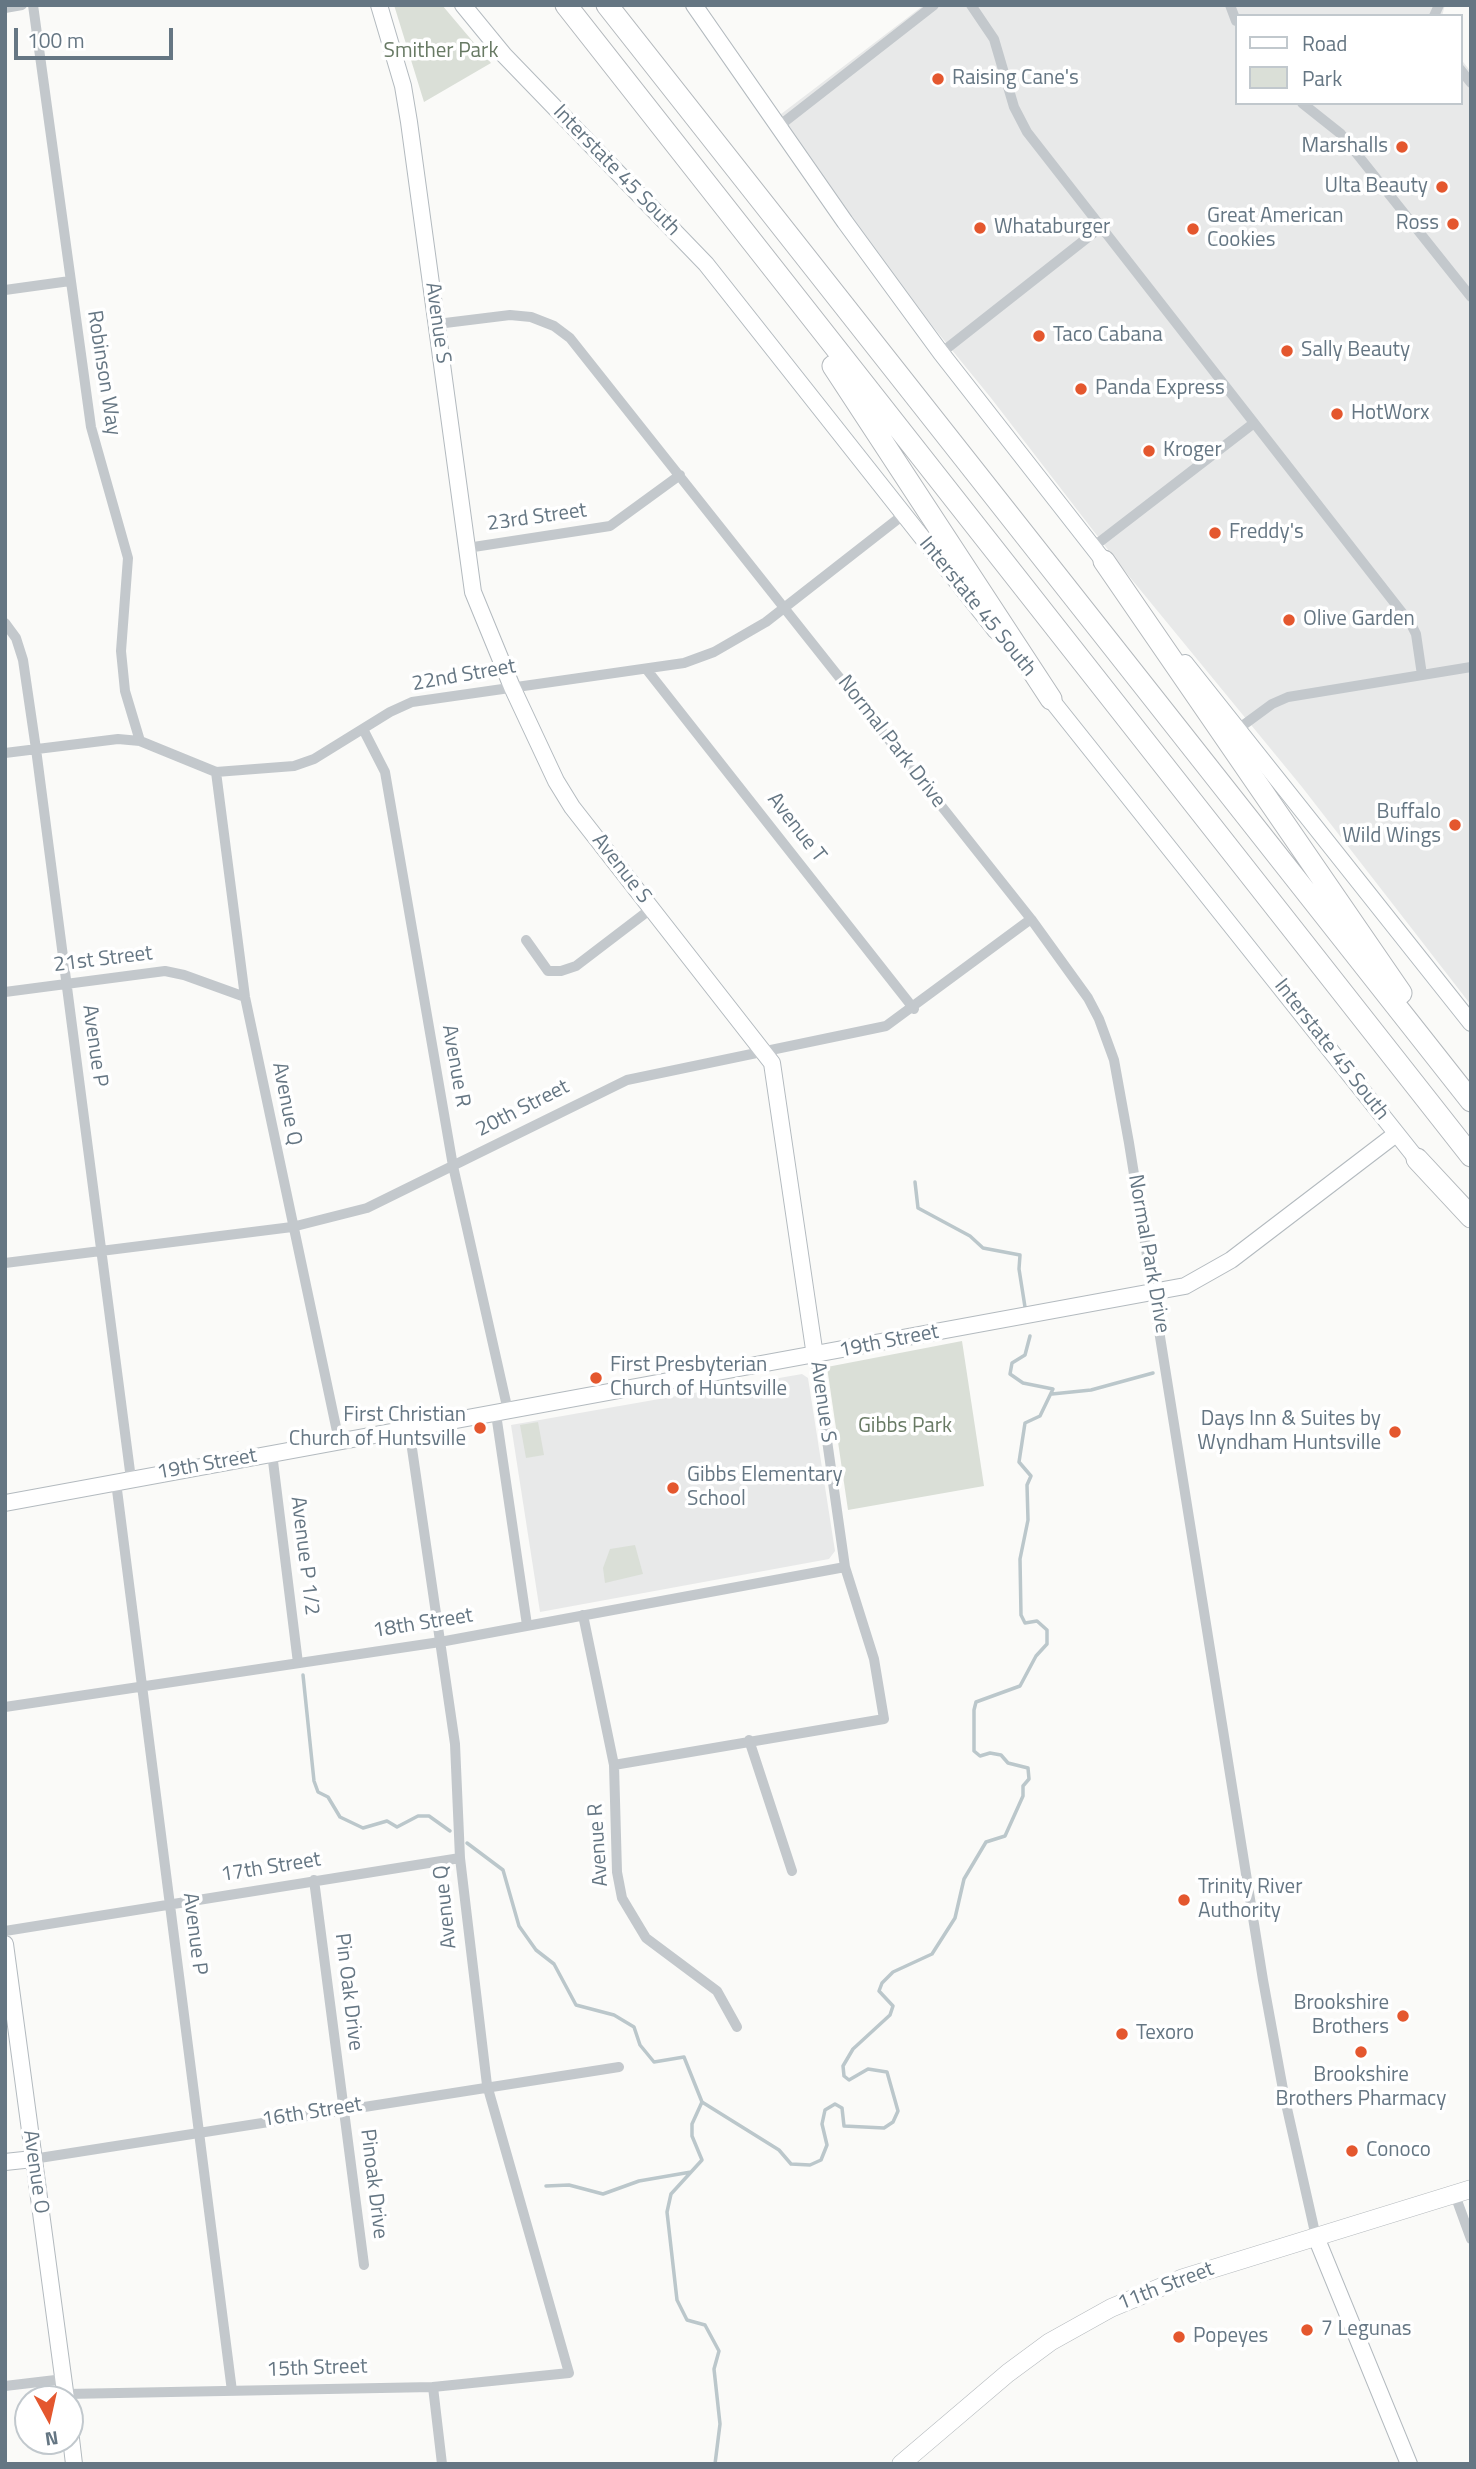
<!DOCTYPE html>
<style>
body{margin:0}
#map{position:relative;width:1476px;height:2469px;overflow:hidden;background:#fafaf8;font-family:"Titillium Web",sans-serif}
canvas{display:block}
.frame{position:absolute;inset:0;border:7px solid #657683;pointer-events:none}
.legend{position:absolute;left:1235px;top:14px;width:228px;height:91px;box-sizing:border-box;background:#fff;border:2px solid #c1c8cd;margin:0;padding:9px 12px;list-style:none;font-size:21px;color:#657683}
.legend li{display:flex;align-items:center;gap:14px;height:35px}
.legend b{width:35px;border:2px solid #c1c8cd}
.north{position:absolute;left:14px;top:2385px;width:70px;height:70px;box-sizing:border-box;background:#fff;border:2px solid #c1c8cd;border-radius:50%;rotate:172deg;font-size:19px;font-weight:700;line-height:28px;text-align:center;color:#657683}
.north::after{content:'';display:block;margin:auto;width:24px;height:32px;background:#e4572e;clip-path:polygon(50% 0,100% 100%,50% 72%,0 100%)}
.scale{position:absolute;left:14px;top:28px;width:159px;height:32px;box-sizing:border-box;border:4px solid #657683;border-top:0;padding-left:9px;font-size:21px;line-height:24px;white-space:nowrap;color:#657683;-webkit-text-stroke:5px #fff;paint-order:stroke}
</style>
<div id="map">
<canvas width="1476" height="2469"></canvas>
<div class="frame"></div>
<ul class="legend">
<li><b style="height:9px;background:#fff"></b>Road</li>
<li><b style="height:19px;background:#dadfd7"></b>Park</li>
</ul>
<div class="north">N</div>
<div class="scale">100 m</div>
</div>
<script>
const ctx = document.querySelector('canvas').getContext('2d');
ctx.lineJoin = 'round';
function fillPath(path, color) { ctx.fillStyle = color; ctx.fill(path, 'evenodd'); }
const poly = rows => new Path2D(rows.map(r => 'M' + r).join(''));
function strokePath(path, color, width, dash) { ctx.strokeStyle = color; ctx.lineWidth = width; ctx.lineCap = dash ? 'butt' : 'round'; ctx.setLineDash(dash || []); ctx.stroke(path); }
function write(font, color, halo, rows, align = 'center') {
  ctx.font = font + ' "Titillium Web",sans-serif'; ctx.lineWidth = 7; ctx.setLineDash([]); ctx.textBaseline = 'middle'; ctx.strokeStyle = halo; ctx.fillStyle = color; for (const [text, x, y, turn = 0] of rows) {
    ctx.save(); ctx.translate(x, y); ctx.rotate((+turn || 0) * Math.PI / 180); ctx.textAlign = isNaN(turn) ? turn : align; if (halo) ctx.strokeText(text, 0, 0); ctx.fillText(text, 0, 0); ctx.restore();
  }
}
const built = poly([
 [924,5,1445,5,1442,16,1236,16,1236,103,1460,103,1460,58,1471,72,1471,1005,1302,787,1119,564,991,398,768,124],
 [802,1374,808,1378,835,1551,829,1559,540,1612,511,1425]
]);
const green = poly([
 [394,5,442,5,491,63,424,102],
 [962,1341,984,1486,848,1510,827,1367],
 [538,1422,544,1455,526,1458,520,1425],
 [635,1545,643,1574,605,1583,603,1568,610,1549]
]);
const stream = poly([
 [915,1182,918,1208,970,1236,983,1248,1020,1255,1019,1269,1025,1307],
 [1052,1394,1091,1390,1153,1373],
 [303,1675,314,1781,318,1792,328,1797,340,1817,363,1828,387,1821,397,1827,418,1816,429,1816,450,1831],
 [467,1843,503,1870,519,1926,536,1950,554,1964,576,2005,614,2015,634,2027,640,2045,654,2062,684,2057,702,2102],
 [546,2186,569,2185,603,2194,639,2181,691,2172],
 [715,2464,720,2424,714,2369,719,2351,705,2325,687,2320,677,2300,667,2212,671,2194,702,2160,692,2136,692,2124,702,2102,779,2150,791,2164,810,2165,821,2160,827,2145,822,2124,825,2110,835,2104,842,2108,844,2126,884,2128,893,2122,898,2111,887,2072,868,2069,849,2080,844,2076,843,2066,853,2049,890,2015,893,2006,879,1991,882,1983,893,1972,932,1954,955,1918,964,1879,986,1842,1005,1836,1023,1796,1023,1786,1029,1779,1028,1768,1008,1763,1001,1755,990,1753,980,1756,974,1751,974,1710,976,1702,1020,1686,1036,1656,1047,1644,1047,1630,1037,1621,1025,1623,1021,1615,1020,1559,1028,1520,1027,1485,1031,1476,1019,1462,1025,1423,1040,1416,1053,1389,1023,1383,1010,1374,1012,1363,1025,1355,1030,1336]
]);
const street = poly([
 [33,5,91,427,128,558,121,651,125,691,140,741],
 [971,5,994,39,1014,107,1027,132,1411,624,1416,634,1422,675],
 [1230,5,1236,21],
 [5,8,22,5],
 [1434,16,1439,5],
 [1460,69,1471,83],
 [1302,103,1341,134,1471,297],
 [779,126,934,5],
 [5,290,70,281],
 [437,324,510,315,531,317,554,326,570,338,1031,919,1088,998,1099,1019,1114,1060,1129,1143,1263,1980,1284,2095,1316,2237],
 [941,353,1101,227],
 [1093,547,1254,423],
 [467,548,610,526,680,475],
 [5,623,16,638,23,660,36,749,131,1479],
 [647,670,914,1009],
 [363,729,385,772,453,1166,508,1411],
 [1238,729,1272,704,1288,697,1471,667],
 [5,753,118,739,140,741,216,772,294,766,314,759,390,712,412,702,684,663,714,652,766,622,903,515],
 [216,772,245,997,339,1441],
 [526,940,548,971,561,971,576,966,652,908],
 [5,992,165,971,184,975,245,997],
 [5,1263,292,1227,367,1208,627,1080,886,1026,1031,919],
 [496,1414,527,1625],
 [272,1453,298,1663],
 [116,1482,232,2391],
 [583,1615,614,1765,617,1872,622,1898,646,1938,717,1991,737,2027],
 [5,1707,440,1642,845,1567],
 [749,1740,792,1871],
 [614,1765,884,1719,874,1659,845,1567,815,1356],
 [314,1880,364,2265],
 [5,1931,460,1858],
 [33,2159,619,2067],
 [1455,2195,1471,2239],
 [5,2386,64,2379],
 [433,2387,442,2464],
 [66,2394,433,2387,569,2373,487,2085,460,1858,455,1744,409,1428]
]);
const secondary = poly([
 [379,5,403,86,409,122,473,592,512,687,556,781,572,807,772,1063,815,1356],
 [463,5,504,55,706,264,996,631],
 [694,5,845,222,941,353,1110,569],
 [1185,663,1471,1023],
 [1045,692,1424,1168],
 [5,1503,1185,1286,1231,1260,1396,1134],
 [5,1944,66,2399],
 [5,2162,33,2159],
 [1316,2237,1409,2464],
 [70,2430,74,2464]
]);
const primary = poly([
 [901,2464,1008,2373,1050,2342,1111,2308,1183,2278,1471,2189]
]);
const highway = poly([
 [566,5,1471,1156],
 [607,5,1471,1101],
 [833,366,1051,699],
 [1104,561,1401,993],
 [1417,1159,1471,1217]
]);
const markers = [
 [938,79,7,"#e4572e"],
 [1402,147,7,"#e4572e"],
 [1442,187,7,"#e4572e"],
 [1453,224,7,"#e4572e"],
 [980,228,7,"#e4572e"],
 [1193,229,7,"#e4572e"],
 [1039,336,7,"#e4572e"],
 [1287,351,7,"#e4572e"],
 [1081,389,7,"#e4572e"],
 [1337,414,7,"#e4572e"],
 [1149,451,7,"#e4572e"],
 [1215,533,7,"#e4572e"],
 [1289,620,7,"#e4572e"],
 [1455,825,7,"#e4572e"],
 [596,1378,7,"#e4572e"],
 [480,1428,7,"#e4572e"],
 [1395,1432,7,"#e4572e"],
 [673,1488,7,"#e4572e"],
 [1184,1900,7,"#e4572e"],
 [1403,2016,7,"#e4572e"],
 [1122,2034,7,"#e4572e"],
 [1361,2052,7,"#e4572e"],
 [1352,2151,7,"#e4572e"],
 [1307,2330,7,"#e4572e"],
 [1179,2337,7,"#e4572e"]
];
const parkNames = [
 ["Smither Park",441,52],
 ["Gibbs Park",905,1427]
];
const poiNames = [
 ["Raising Cane's",952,79],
 ["Marshalls",1388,147,"right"],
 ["Ulta Beauty",1428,187,"right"],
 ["Great American",1207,217],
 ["Cookies",1207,241],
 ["Ross",1439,224,"right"],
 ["Whataburger",994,228],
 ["Taco Cabana",1053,336],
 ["Sally Beauty",1301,351],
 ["Panda Express",1095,389],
 ["HotWorx",1351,414],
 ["Kroger",1163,451],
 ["Freddy's",1229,533],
 ["Olive Garden",1303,620],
 ["Buffalo",1441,813,"right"],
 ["Wild Wings",1441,837,"right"],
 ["First Presbyterian",610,1366],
 ["Church of Huntsville",610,1390],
 ["First Christian",466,1416,"right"],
 ["Church of Huntsville",466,1440,"right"],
 ["Days Inn & Suites by",1381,1420,"right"],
 ["Wyndham Huntsville",1381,1444,"right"],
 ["Gibbs Elementary",687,1476],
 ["School",687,1500],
 ["Trinity River",1198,1888],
 ["Authority",1198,1912],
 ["Brookshire",1389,2004,"right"],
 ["Brothers",1389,2028,"right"],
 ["Texoro",1136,2034],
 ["Brookshire",1361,2076,"center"],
 ["Brothers Pharmacy",1361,2100,"center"],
 ["Conoco",1366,2151],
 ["7 Legunas",1321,2330],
 ["Popeyes",1193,2337]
];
const streetNames = [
 ["Interstate 45 South",616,171,46],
 ["Avenue S",437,323,82],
 ["Robinson Way",103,373,81],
 ["23rd Street",537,518,-8],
 ["Interstate 45 South",977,607,51],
 ["22nd Street",464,676,-10],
 ["Normal Park Drive",891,742,52],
 ["Avenue T",796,828,52],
 ["Avenue S",621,869,52],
 ["21st Street",103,960,-7],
 ["Avenue P",94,1046,82],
 ["Interstate 45 South",1331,1050,52],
 ["Avenue R",455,1066,80],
 ["Avenue Q",286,1104,79],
 ["20th Street",523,1109,-27],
 ["Normal Park Drive",1148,1254,80],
 ["19th Street",889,1342,-11],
 ["Avenue S",822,1402,82],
 ["19th Street",207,1465,-10],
 ["Avenue P 1/2",304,1556,83],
 ["18th Street",423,1624,-9],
 ["Avenue R",599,1845,-94],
 ["17th Street",271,1868,-9],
 ["Avenue Q",446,1907,-96],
 ["Avenue P",194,1934,83],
 ["Pin Oak Drive",348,1992,83],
 ["16th Street",312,2113,-9],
 ["Avenue O",35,2172,82],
 ["Pinoak Drive",373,2184,83],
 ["11th Street",1166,2287,-21],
 ["15th Street",317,2369,-2]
];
fillPath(built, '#e8e9e9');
fillPath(green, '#dadfd7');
strokePath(stream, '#bbc7cb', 3.5);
strokePath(secondary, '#b3babf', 18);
strokePath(primary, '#b5babe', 19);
strokePath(highway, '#b4b9bd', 23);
strokePath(street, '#c3c8cc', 10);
strokePath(secondary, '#fff', 16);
strokePath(primary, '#fff', 18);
strokePath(highway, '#fff', 21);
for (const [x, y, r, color] of markers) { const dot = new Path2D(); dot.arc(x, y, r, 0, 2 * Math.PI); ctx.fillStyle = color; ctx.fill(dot); strokePath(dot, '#fff', 2.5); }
write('21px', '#687a64', '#fff', parkNames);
write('21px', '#657683', '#fff', poiNames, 'left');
write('21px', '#657683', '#fff', streetNames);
</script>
